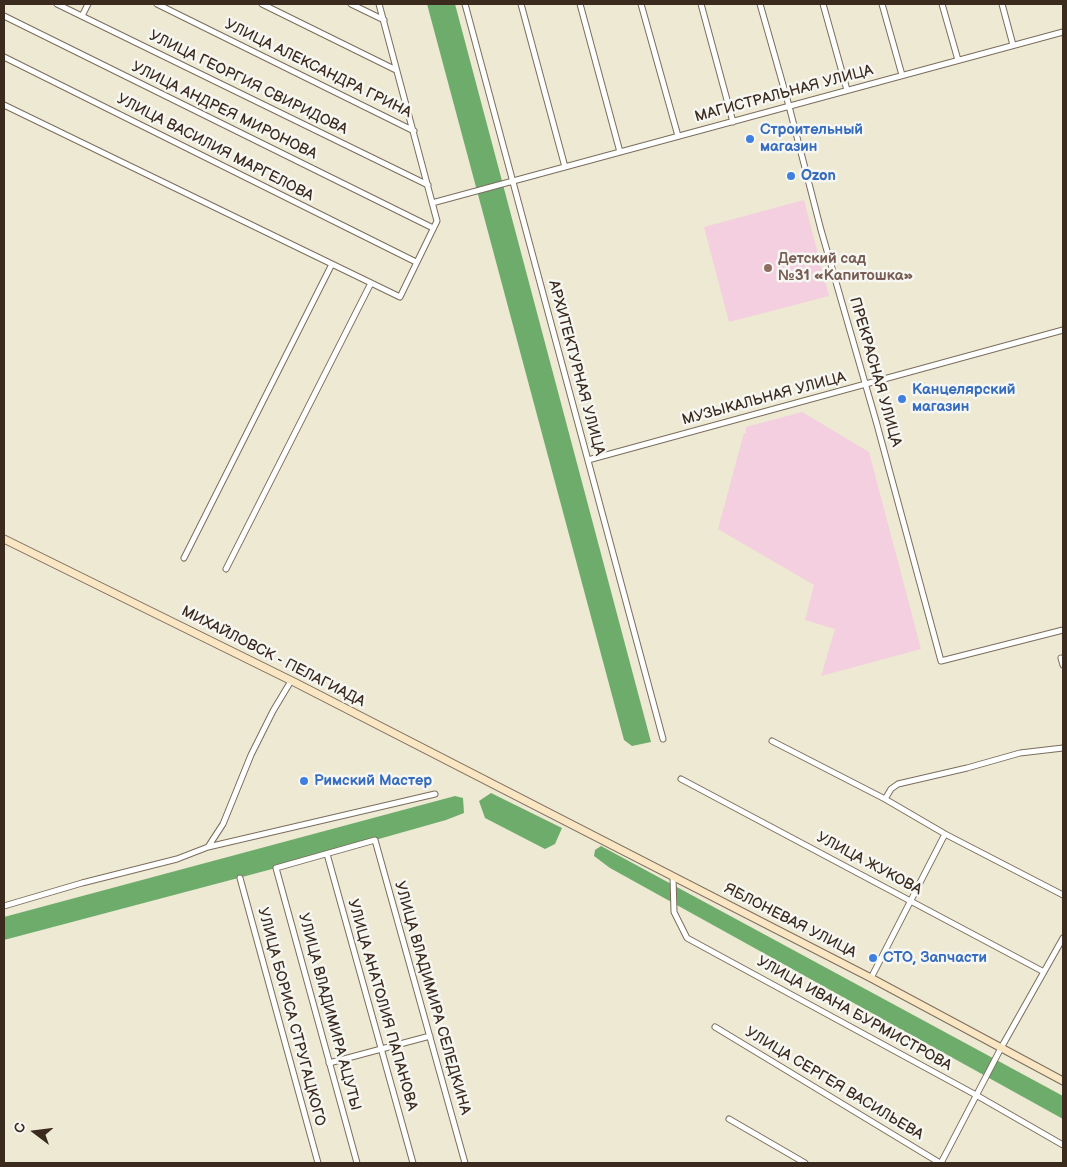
<!DOCTYPE html>
<meta charset="utf-8">
<style>
body{margin:0}
#map{position:relative;width:1067px;height:1167px;overflow:hidden;background:#eee9d2;font-family:"Balsamiq Sans",sans-serif}
canvas{display:block}
.frame{position:absolute;inset:0;border:5px solid #3b2a1e;pointer-events:none}
.north{position:absolute;left:10px;top:1107px;width:50px;height:50px;-webkit-text-stroke:4px #f6f6f2;paint-order:stroke;rotate:285deg;font-size:14px;font-weight:700;line-height:20px;text-align:center;color:#3b2a1e}
.north::after{content:'';display:block;margin:auto;width:18px;height:22px;background:#3b2a1e;clip-path:polygon(50% 0,100% 100%,50% 72%,0 100%)}
</style>
<div id="map">
<canvas width="1067" height="1167"></canvas>
<div class="frame"></div>
<div class="north">С</div>
</div>
<script>
const ctx = document.querySelector('canvas').getContext('2d');
ctx.lineJoin = 'round';
function fillPath(path, color) { ctx.fillStyle = color; ctx.fill(path, 'evenodd'); }
const poly = rows => new Path2D(rows.map(r => 'M' + r).join(''));
function strokePath(path, color, width, dash) { ctx.strokeStyle = color; ctx.lineWidth = width; ctx.lineCap = dash ? 'butt' : 'round'; ctx.setLineDash(dash || []); ctx.stroke(path); }
function write(font, color, halo, rows, align = 'center') {
  ctx.font = font + ' "Balsamiq Sans",sans-serif'; ctx.lineWidth = 5; ctx.setLineDash([]); ctx.textBaseline = 'middle'; ctx.strokeStyle = halo; ctx.fillStyle = color; for (const [text, x, y, turn = 0] of rows) {
    ctx.save(); ctx.translate(x, y); ctx.rotate((+turn || 0) * Math.PI / 180); ctx.textAlign = isNaN(turn) ? turn : align; if (halo) ctx.strokeText(text, 0, 0); ctx.fillText(text, 0, 0); ctx.restore();
  }
}
const built = poly([
 [804,200,829,296,729,322,704,227],
 [802,412,869,452,921,649,821,676,835,629,805,620,814,585,718,529,744,433,746,433,746,427]
]);
const forest = poly([
 [427,4,455,4,651,742,632,746,624,740],
 [491,793,562,828,555,844,545,849,485,818,479,801],
 [455,796,463,798,464,813,446,820,276,868,4,940,4,917],
 [601,846,1063,1096,1063,1119,610,868,594,856,595,850]
]);
const street = poly([
 [57,4,428,185],
 [157,4,414,131],
 [262,4,396,70],
 [351,4,384,20],
 [465,4,663,739],
 [521,4,565,167],
 [580,4,620,152],
 [641,4,678,136],
 [701,4,733,122],
 [760,4,789,106,821,230,876,421,941,661,1063,630],
 [823,4,847,90],
 [882,4,902,75],
 [942,4,958,60],
 [1002,4,1013,45],
 [4,16,433,228],
 [82,16,88,4],
 [4,57,416,262],
 [4,105,400,297,437,221,379,4],
 [432,203,1063,32],
 [588,460,1063,330],
 [184,558,332,264],
 [226,569,371,283],
 [1061,658,1063,665],
 [772,741,885,799,945,834,1063,895],
 [681,779,1044,972],
 [885,799,891,789,898,784,967,768,1020,753,1063,748],
 [208,847,435,794],
 [327,854,413,1163],
 [673,877,674,912,687,938,976,1095,1063,1145],
 [240,878,318,1163],
 [4,906,82,883,177,859,208,847,223,824,251,755,273,711,291,681],
 [871,978,945,834],
 [715,1027,940,1163],
 [329,1063,430,1036],
 [729,1119,805,1163],
 [357,1163,276,868,375,840,465,1163],
 [941,1163,1001,1048,1063,938]
]);
const secondary = poly([
 [4,539,296,683,871,978,1063,1081]
]);
const markers = [
 [750,139,5,"#3f7fe0"],
 [791,176,5,"#3f7fe0"],
 [768,268,5,"#8d6e63"],
 [902,399,5,"#3f7fe0"],
 [304,781,5,"#3f7fe0"],
 [873,958,5,"#3f7fe0"]
];
const streetNames = [
 ["УЛИЦА АЛЕКСАНДРА ГРИНА",318,69,26],
 ["УЛИЦА ГЕОРГИЯ СВИРИДОВА",248,83,26],
 ["МАГИСТРАЛЬНАЯ УЛИЦА",784,94,-15],
 ["УЛИЦА АНДРЕЯ МИРОНОВА",224,111,26],
 ["УЛИЦА ВАСИЛИЯ МАРГЕЛОВА",215,148,27],
 ["АРХИТЕКТУРНАЯ УЛИЦА",576,368,75],
 ["ПРЕКРАСНАЯ УЛИЦА",875,372,74],
 ["МУЗЫКАЛЬНАЯ УЛИЦА",764,399,-15],
 ["МИХАЙЛОВСК - ПЕЛАГИАДА",273,657,27],
 ["УЛИЦА ЖУКОВА",869,864,28],
 ["ЯБЛОНЕВАЯ УЛИЦА",790,921,27],
 ["УЛИЦА ВЛАДИМИРА СЕЛЕДКИНА",432,998,74],
 ["УЛИЦА АНАТОЛИЯ ПАПАНОВА",382,1005,74],
 ["УЛИЦА ВЛАДИМИРА АЦУТЫ",329,1012,75],
 ["УЛИЦА ИВАНА БУРМИСТРОВА",854,1014,29],
 ["УЛИЦА БОРИСА СТРУГАЦКОГО",291,1017,75],
 ["УЛИЦА СЕРГЕЯ ВАСИЛЬЕВА",834,1084,31]
];
const shopNames = [
 ["Строительный",760,130],
 ["магазин",760,147],
 ["Ozon",801,176],
 ["Канцелярский",912,390],
 ["магазин",912,407],
 ["Римский Мастер",314,781],
 ["СТО, Запчасти",883,958]
];
const educationNames = [
 ["Детский сад",778,259],
 ["№31 «Капитошка»",778,276]
];
fillPath(built, '#f3cfdf');
fillPath(forest, '#6eac6c');
strokePath(street, '#7a6d5d', 7);
strokePath(secondary, '#7a6d5d', 9);
strokePath(street, '#fff', 5);
strokePath(secondary, '#fbe6c4', 7);
for (const [x, y, r, color] of markers) { const dot = new Path2D(); dot.arc(x, y, r, 0, 2 * Math.PI); ctx.fillStyle = color; ctx.fill(dot); strokePath(dot, '#f6f6f2', 2); }
write('15px', '#3b2a1e', '#f6f6f2', streetNames);
write('bold 15px', '#366cbe', '#f6f6f2', shopNames, 'left');
write('bold 15px', '#785e54', '#f6f6f2', educationNames, 'left');
</script>
